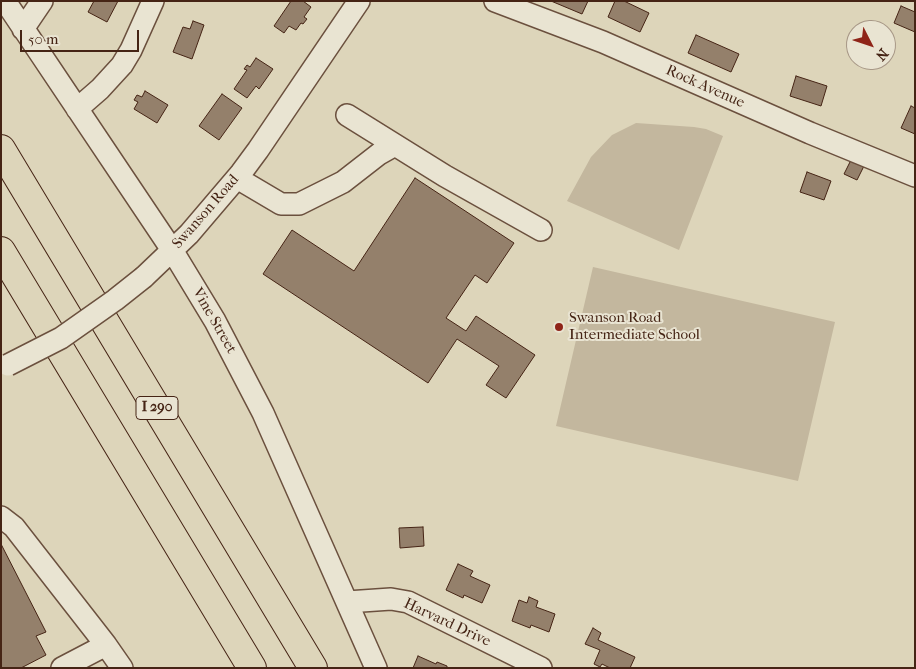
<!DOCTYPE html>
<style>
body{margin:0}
#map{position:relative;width:916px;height:669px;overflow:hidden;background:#ddd5ba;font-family:"IM FELL French Canon",serif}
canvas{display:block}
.frame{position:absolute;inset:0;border:2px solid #452415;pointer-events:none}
.north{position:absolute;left:846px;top:20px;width:50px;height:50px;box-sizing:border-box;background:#e9e4d2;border:1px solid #a79786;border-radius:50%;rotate:131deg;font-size:14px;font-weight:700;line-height:20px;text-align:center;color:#452415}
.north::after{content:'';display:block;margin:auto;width:18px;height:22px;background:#8f2418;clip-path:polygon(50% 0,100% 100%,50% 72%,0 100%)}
.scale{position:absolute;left:20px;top:30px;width:119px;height:22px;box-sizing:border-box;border:2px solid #452415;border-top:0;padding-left:6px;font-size:15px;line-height:18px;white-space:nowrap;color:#452415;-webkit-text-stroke:4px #e9e4d2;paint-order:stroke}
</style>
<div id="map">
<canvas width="916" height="669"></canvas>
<div class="frame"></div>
<div class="north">N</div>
<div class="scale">50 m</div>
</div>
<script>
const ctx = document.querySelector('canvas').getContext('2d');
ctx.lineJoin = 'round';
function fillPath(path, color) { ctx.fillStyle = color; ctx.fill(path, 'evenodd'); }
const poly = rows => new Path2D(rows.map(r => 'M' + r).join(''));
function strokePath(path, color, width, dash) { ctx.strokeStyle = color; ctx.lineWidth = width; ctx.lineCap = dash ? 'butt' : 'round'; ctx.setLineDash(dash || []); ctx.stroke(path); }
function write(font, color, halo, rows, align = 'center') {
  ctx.font = font + ' "IM FELL French Canon",serif'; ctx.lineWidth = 4; ctx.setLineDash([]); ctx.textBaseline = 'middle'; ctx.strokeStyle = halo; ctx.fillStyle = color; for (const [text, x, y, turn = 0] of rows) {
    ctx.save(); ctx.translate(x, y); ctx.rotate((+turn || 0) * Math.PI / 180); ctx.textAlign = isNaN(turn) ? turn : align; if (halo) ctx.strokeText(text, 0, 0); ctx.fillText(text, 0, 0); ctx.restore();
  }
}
const green = poly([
 [636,123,694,127,706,129,723,136,679,250,567,201,591,157,612,135],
 [593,267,835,322,798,481,556,426]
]);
const building = poly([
 [94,1,118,1,107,22,88,12,94,1],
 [291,1,303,1,311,7,304,17,307,19,303,24,301,23,296,30,289,26,284,33,274,26,291,1],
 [551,1,588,1,582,14,551,1],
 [615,1,624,1,649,13,640,32,608,17,615,1],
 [901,6,915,12,915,32,894,23,901,6],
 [193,21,204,25,192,59,173,52,183,27,190,29,193,21],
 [696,35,739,54,731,72,688,53,696,35],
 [256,58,273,69,259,89,256,86,247,98,234,89,247,70,244,69,247,65,250,67,256,58],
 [796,76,827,86,821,106,790,96,796,76],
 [145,91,168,105,157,123,134,109,138,102,134,100,137,95,142,97,145,91],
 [222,94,242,108,219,140,199,126,222,94],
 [911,106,915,108,915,134,901,128,911,106],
 [851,160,864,166,857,180,844,174,851,160],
 [807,172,831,181,824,200,800,192,807,172],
 [415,178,514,243,487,283,475,275,446,318,466,331,476,316,535,355,506,398,486,385,499,366,457,339,428,383,263,274,292,230,354,271,415,178],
 [423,527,424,546,400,548,399,528,423,527],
 [1,544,46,632,36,636,46,655,21,668,1,668,1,544],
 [458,564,473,571,470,576,490,585,482,603,464,595,463,598,446,590,458,564],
 [529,597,538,601,536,607,555,614,549,632,531,625,530,628,512,621,519,600,527,603,529,597],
 [593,628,601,633,598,640,635,657,630,668,610,668,602,664,600,667,594,664,600,650,585,644,593,628],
 [418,656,436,664,437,662,447,666,447,668,413,668,418,656]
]);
const minor = poly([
 [5,1,172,250,215,321,263,413,376,668],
 [495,1,603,42,810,133,915,176],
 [23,29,42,1],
 [77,109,100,89,122,65,131,50,153,1],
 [347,115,445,176,541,230],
 [237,178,281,204,299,204,343,182,379,154,395,145],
 [144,277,189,234,241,173,258,150,359,1],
 [1,517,14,527,106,645,62,668],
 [347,602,391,599,408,602,541,668],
 [106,645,122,668]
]);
const highway = poly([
 [1,149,313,668],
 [1,251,252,668]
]);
const minorBridge = poly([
 [8,365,61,338,115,300,144,277]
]);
const markers = [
 [559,327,5,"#8f2418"]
];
const shields = [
 [157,408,42]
];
const shieldNames = [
 ["I 290",157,408]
];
const streetNames = [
 ["Rock Avenue",705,87,24],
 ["Swanson Road",206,212,-49],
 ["Vine Street",214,321,60],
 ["Harvard Drive",447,623,25]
];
const poiNames = [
 ["Swanson Road",569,318],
 ["Intermediate School",569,335]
];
fillPath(green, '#c3b79e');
fillPath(building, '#94806b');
strokePath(building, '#452415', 1);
strokePath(minor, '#6b503e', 24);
strokePath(highway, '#452415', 30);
strokePath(minor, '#e9e4d2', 21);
strokePath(highway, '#ddd5ba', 28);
strokePath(minorBridge, '#6b503e', 24, []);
strokePath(minorBridge, '#e9e4d2', 21);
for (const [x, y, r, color] of markers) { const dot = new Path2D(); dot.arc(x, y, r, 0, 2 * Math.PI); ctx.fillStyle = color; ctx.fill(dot); strokePath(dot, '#e9e4d2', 2); }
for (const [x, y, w] of shields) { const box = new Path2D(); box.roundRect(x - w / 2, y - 11.5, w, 23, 4); ctx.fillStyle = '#e9e4d2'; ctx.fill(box); strokePath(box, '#452415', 1); }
write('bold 14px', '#452415', null, shieldNames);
write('15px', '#452415', '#e9e4d2', streetNames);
write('15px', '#452415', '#e9e4d2', poiNames, 'left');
</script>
